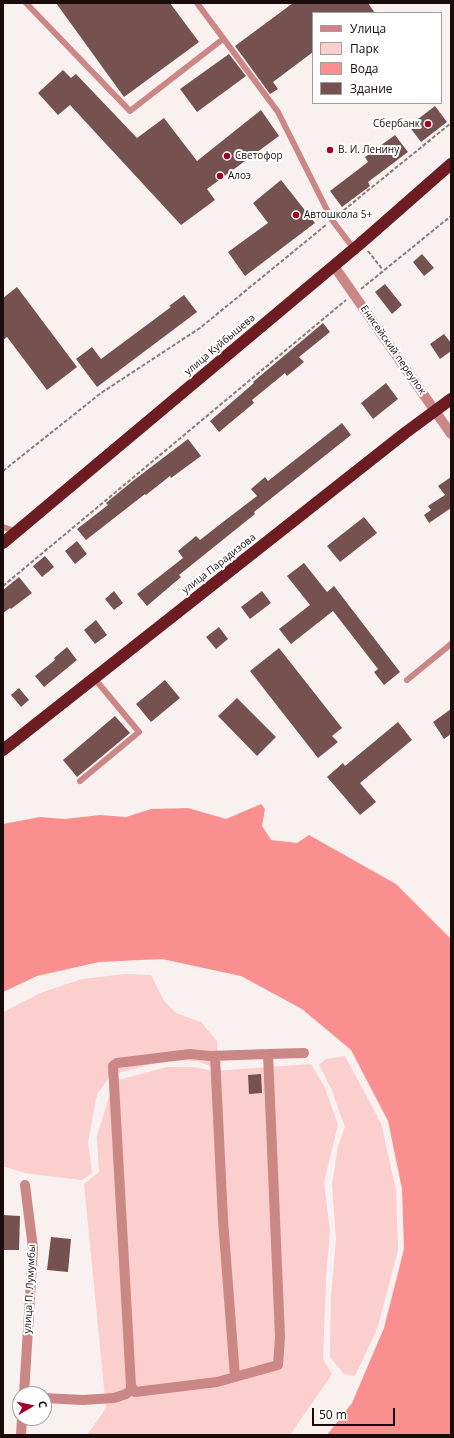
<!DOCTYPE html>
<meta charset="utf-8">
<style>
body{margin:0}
#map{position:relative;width:454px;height:1438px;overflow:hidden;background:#f9f0f0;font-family:"Open Sans",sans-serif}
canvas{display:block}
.frame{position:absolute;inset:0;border:4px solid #190c0b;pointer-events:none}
.legend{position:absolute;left:312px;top:12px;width:130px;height:92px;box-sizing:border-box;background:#fff;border:1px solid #a39e9d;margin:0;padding:5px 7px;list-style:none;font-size:12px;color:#190c0b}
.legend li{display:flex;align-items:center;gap:8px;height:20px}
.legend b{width:20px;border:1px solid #a39e9d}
.north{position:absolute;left:12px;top:1386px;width:40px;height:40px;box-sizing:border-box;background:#fff;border:1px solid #a39e9d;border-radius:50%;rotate:81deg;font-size:11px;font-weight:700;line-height:16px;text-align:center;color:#190c0b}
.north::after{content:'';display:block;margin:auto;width:14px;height:18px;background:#a20325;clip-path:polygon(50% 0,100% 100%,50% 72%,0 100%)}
.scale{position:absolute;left:312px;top:1408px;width:83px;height:18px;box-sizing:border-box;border:2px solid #190c0b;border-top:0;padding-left:5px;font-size:12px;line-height:14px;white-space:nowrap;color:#190c0b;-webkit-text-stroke:3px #fff;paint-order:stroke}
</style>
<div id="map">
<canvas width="454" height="1438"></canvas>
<div class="frame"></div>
<ul class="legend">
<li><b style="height:5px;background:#cb8785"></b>Улица</li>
<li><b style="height:11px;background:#facfcd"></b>Парк</li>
<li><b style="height:11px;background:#f9908f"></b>Вода</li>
<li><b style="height:11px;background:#755250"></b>Здание</li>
</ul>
<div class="north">С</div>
<div class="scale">50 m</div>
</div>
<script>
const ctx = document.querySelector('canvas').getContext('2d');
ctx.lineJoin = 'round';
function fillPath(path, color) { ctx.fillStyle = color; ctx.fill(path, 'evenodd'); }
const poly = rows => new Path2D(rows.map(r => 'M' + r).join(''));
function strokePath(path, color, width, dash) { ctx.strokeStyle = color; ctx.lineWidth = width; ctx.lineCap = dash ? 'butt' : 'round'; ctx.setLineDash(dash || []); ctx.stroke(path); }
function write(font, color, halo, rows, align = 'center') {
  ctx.font = font + ' "Open Sans",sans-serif'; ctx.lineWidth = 4; ctx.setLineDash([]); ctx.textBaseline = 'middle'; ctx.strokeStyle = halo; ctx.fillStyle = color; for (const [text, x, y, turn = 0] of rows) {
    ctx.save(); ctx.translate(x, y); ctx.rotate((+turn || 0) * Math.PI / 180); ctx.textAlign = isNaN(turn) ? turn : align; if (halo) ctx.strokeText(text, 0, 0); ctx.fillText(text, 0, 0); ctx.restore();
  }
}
const green = poly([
 [125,974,151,975,164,1001,176,1013,201,1022,217,1041,218,1061,214,1068,198,1061,167,1060,111,1075,97,1094,88,1142,92,1173,82,1180,24,1173,3,1166,3,1012,43,992,82,979],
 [345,1056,381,1123,396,1190,398,1250,377,1329,355,1376,344,1374,330,1357,331,1297,336,1239,332,1185,338,1146,345,1127,331,1088,319,1065,326,1059],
 [311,1064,325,1088,338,1125,324,1182,330,1231,326,1277,323,1359,332,1374,290,1435,87,1435,106,1408,84,1184,99,1172,97,1136,114,1081,167,1067,193,1067,214,1071]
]);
const water = poly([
 [261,804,265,809,262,826,271,840,297,843,309,835,396,884,451,939,451,1435,327,1435,352,1403,384,1328,404,1249,402,1189,388,1121,351,1050,302,1009,241,976,162,959,99,962,37,976,3,992,3,824,40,817,65,819,100,815,126,817,151,809,188,808,226,819]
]);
const building = poly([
 [56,3,170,3,199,42,124,97],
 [293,3,368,3,375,13,313,13,313,52,273,82,278,89,270,94,235,46],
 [229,54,246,76,197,112,180,89],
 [63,70,71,78,76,74,137,138,164,118,197,161,261,110,279,136,207,189,215,200,181,225,70,105,58,115,38,93],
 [435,106,447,122,421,142,409,126],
 [395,135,408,152,368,182,370,186,342,207,330,191,368,162,365,157],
 [281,180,315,223,245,276,228,252,268,223,253,203],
 [422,254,434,268,424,276,413,262],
 [385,284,402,305,392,314,375,292],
 [17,287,77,367,47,390,7,337,3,340,3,298],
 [184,295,197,312,97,387,76,359,92,347,101,359,171,307,169,306],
 [323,323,330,332,299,357,304,362,287,376,285,373,252,400,254,403,219,432,210,421,254,383,253,382],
 [444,334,451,343,451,351,440,359,430,344],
 [386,383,398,399,373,419,361,403],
 [342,423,351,435,254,512,255,514,179,575,181,577,147,606,137,594,183,558,178,551,196,536,200,540,223,522,257,496,251,489,265,477,268,481],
 [188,439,201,456,171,478,170,476,146,495,145,494,86,540,77,529,108,505,106,503,134,480],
 [451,477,451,508,429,523,424,515,431,510,428,506,445,495,438,486],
 [364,517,377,533,340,562,327,546],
 [77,541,87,554,75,564,65,551],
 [45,556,54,567,42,577,33,566],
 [304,563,327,592,334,586,400,672,384,685,374,672,378,669,333,611,291,644,279,629,310,605,287,576],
 [19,577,32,593,11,609,10,608,3,613,3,590],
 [114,591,123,603,114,610,105,599],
 [262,591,271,603,250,619,241,607],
 [96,620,107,635,95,644,84,630],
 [219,627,228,639,216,649,206,637],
 [67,647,77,660,44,687,35,676,55,660,54,658],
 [279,648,342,728,332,736,338,742,318,758,250,671],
 [165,680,180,698,151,722,136,704],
 [19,688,29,700,21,707,11,695],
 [237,698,276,737,257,756,218,716],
 [451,709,451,734,444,739,433,722],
 [115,716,130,733,77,777,63,760],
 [398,722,412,740,360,783,376,802,360,815,327,777,343,763,345,766],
 [261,1074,262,1093,249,1094,248,1075],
 [3,1215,20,1216,19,1250,3,1250],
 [51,1237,71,1239,68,1272,47,1270]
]);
const path = poly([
 [339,214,451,123],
 [368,251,383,270],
 [361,289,451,216],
 [3,471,101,393,200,328,326,225],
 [3,586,346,300]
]);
const lane = poly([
 [26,3,130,111,223,39],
 [197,3,278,112,332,220,354,249],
 [3,527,17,532],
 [407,680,451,644],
 [80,781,139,732,94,678]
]);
const street = poly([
 [334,266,451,434],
 [268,1054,280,1337,278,1365,217,1382,135,1392,131,1386,113,1066,117,1063,190,1054,210,1056,268,1054,304,1053],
 [215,1056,223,1220,235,1377],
 [24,1394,33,1248,25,1185],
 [44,1398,83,1400,114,1398,126,1394,132,1389],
 [21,1435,22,1418]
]);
const highway = poly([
 [3,543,361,243,451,164],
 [3,750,405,433,451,399]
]);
const markers = [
 [428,124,4,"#a20325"],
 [330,150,4,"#a20325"],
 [227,156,4,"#a20325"],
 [220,176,4,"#a20325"],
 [296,215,4,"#a20325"]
];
const poiNames = [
 ["Сбербанк",420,124,"right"],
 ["В. И. Ленину",338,150],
 ["Светофор",235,156],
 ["Алоэ",228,176],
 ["Автошкола 5+",304,215]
];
const streetNames = [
 ["улица Куйбышева",220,345,-40],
 ["Енисейский переулок",393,350,55],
 ["улица Парадизова",219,564,-38],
 ["улица П. Лумумбы",30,1289,-87]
];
fillPath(green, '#facfcd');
fillPath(water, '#f9908f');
fillPath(building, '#755250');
strokePath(path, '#887d7d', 2, [4, 2]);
strokePath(lane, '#cb8785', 6);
strokePath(street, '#cb8785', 10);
strokePath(highway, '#6d1d22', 12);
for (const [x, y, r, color] of markers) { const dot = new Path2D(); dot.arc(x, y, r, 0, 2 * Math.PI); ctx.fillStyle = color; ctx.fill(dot); strokePath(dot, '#fff', 1.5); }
write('10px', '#190c0b', '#fff', poiNames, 'left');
write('10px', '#190c0b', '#fff', streetNames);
</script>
